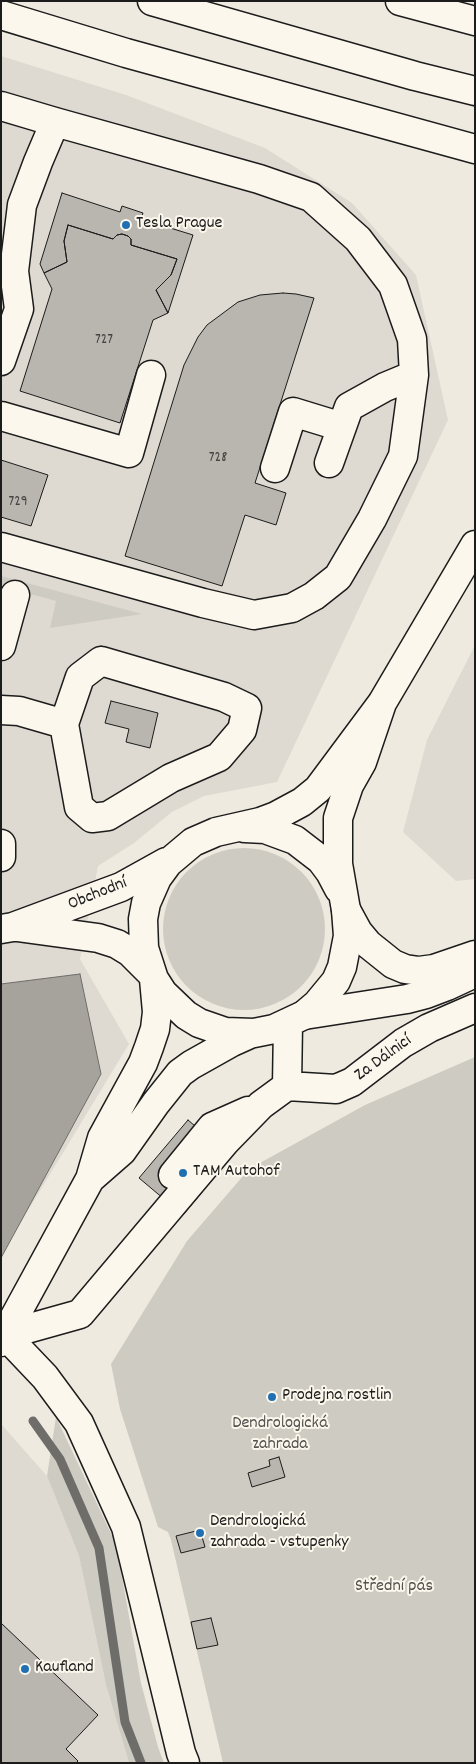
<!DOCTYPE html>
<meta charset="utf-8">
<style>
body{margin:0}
#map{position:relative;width:476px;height:1764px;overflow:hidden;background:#eeeadf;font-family:Dekko,sans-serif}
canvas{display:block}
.frame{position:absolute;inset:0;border:2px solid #1c1c1c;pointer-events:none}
</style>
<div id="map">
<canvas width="476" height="1764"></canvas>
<div class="frame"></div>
</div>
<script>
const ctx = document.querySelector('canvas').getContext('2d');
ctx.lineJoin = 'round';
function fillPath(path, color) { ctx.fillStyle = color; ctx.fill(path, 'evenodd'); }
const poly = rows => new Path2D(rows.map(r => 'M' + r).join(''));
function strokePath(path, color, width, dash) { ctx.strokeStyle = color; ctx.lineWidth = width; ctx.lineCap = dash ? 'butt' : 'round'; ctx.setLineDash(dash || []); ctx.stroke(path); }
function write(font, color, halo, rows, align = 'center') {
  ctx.font = font + ' Dekko,sans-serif'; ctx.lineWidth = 4; ctx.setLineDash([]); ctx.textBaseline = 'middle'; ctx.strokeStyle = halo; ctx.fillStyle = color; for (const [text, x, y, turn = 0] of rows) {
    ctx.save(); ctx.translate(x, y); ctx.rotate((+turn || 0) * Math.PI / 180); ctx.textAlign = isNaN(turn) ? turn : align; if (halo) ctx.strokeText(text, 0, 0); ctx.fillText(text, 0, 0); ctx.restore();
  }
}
const built = poly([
 [1,56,126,95,265,148,352,203,416,275,448,420,277,782,204,796,172,812,134,843,98,866,80,959,129,1044,1,1255],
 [475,645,475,879,456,881,403,832,427,740],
 [2,1425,47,1476,79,1556,106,1685,129,1763,1,1763]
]);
const green = poly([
 [1,576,142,614,50,628,56,601,1,586],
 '163 929a81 81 0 1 1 162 0a81 81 0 1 1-162 0Z',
 [475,1057,475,1763,223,1763,171,1540,168,1532,158,1527,120,1409,111,1364,187,1241,249,1169,365,1105],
 [56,1417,116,1544,141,1683,158,1747,164,1763,129,1763,106,1685,79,1556,47,1476]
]);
const water = poly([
 [80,974,101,1074,1,1258,1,984,80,974]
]);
const stream = poly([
 [33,1421,60,1459,99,1548,125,1722,141,1763]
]);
const building = poly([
 [62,193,120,212,122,206,143,213,141,219,193,235,168,313,156,290,171,275,177,259,131,245,131,239,128,236,122,234,117,235,113,239,68,225,64,241,67,262,44,273,40,264,62,193],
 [68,225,113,239,117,235,122,234,128,236,131,239,131,245,177,259,171,275,156,290,168,313,153,320,120,423,20,391,52,289,44,273,67,262,64,241,68,225],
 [283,293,296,294,314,298,255,483,286,493,276,525,245,515,222,586,125,556,184,365,198,337,207,325,238,302,260,295,283,293],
 [1,460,48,475,31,526,1,517,1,460],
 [111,701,158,713,150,748,126,742,129,729,105,723,111,701],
 [188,1120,231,1157,183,1215,139,1178,188,1120],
 [279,1457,285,1477,252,1487,248,1473,270,1466,269,1460,279,1457],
 [200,1530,205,1547,181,1553,176,1536,200,1530],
 [211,1618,218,1645,197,1649,191,1622,211,1618],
 [1,1623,98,1715,66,1749,78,1761,76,1763,1,1763,1,1623]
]);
const minor = poly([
 [1,106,55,122,259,179,311,197,358,239,393,285,412,339,414,375,403,456,372,519,338,577,314,596,292,608,254,615,203,603,1,547],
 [1,361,19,309,14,271,22,205,38,162,55,122],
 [1,416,129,453,151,375],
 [329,463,349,407,385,387,414,375],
 [275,468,293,412,342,427],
 [1,646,15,595],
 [101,661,224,697,247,708,242,730,219,757,171,778,108,816,92,818,79,807,64,724,80,677,101,661],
 [382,703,362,762,349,785,338,818,338,864,346,910,348,936,342,967,336,981,317,1004,304,1015,274,1029,254,1033,225,1032,199,1023,186,1015,163,993,154,979,144,948,143,919,146,903,157,878,168,863,193,842,216,832,260,822,276,816,302,802,318,789,382,703,475,545],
 [1,710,19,711,64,724],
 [245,828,265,829,295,840,321,860,330,872,339,889],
 [1,844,1,857],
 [17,927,98,938,117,944,130,952,151,973],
 [1,929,13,927,121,887,166,862],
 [287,1086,336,1089,352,1082,403,1043,429,1028,475,1008],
 [173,1175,212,1127,248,1111],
 [90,1179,122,1151,156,1103,180,1073,191,1065,232,1042,252,1033],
 [5,1335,45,1377,79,1423,126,1527,181,1753,185,1763],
 [5,1335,80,1314,225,1142,261,1105,287,1086,288,1024],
 [1,1342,90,1179,102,1138,143,1063,149,1047,155,1029,157,1012,154,979]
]);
const highway = poly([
 [152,1,415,76,475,91],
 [400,1,475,21],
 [1,15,126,53,475,149],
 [346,910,358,932,368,944,393,964,405,969,419,971,434,969,475,955],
 [304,1015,407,999,426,994,447,986,475,973]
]);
const markers = [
 [126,225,5,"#1f6fb2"],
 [183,1173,5,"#1f6fb2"],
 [272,1397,5,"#1f6fb2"],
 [200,1533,5,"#1f6fb2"],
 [25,1669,5,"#1f6fb2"]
];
const numberNames = [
 ["727",104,341],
 ["728",218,459],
 ["729",18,503]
];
const poiNames = [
 ["Tesla Prague",136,225],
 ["TAM Autohof",193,1173],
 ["Prodejna rostlin",282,1397],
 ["Dendrologická",210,1523],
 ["zahrada - vstupenky",210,1544],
 ["Kaufland",35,1669]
];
const streetNames = [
 ["Obchodní",98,895,-22],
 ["Za Dálnicí",384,1059,-36]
];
const parkNames = [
 ["Dendrologická",280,1425],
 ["zahrada",280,1446],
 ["Střední pás",394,1588]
];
fillPath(built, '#dedad1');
fillPath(green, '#ceccc2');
fillPath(water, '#a6a39d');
strokePath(water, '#6f6d69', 1);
strokePath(stream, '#6f6d69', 9);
fillPath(building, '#b9b6af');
strokePath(building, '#1c1c1c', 1);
strokePath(minor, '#1c1c1c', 31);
strokePath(highway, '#1c1c1c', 31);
strokePath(minor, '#fbf7ec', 28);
strokePath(highway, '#fbf7ec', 28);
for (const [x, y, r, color] of markers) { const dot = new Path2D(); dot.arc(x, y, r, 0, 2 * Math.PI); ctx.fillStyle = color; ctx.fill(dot); strokePath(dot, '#fbf7ec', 2); }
write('15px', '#434241', null, numberNames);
write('18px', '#1c1c1c', '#fbf7ec', poiNames, 'left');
write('18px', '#1c1c1c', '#fbf7ec', streetNames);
write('18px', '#51514e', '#fbf7ec', parkNames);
</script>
